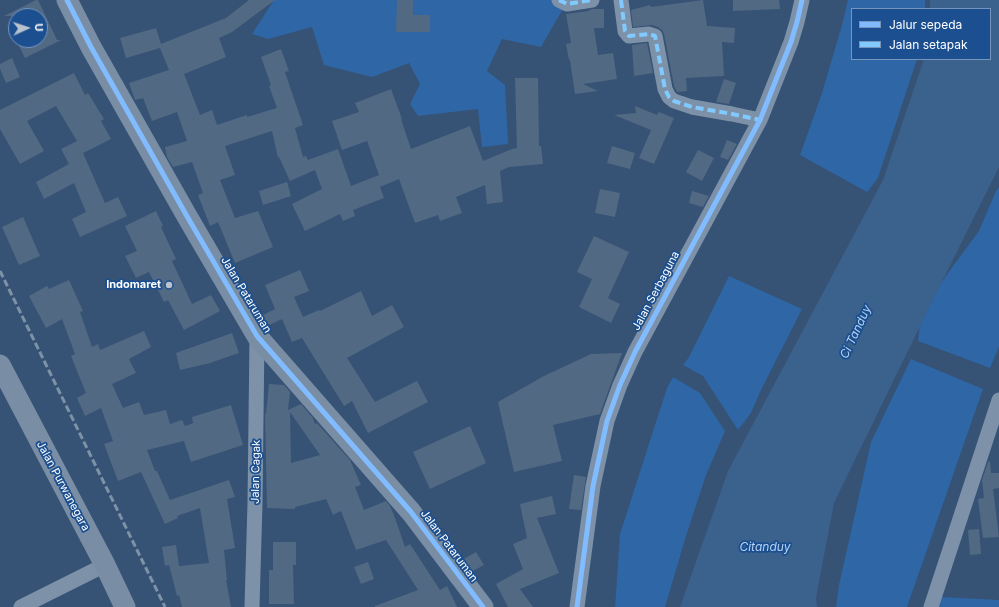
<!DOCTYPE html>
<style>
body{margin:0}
#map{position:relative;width:999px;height:607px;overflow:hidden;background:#365274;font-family:Inter,sans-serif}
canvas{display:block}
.legend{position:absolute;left:851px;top:8px;width:140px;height:52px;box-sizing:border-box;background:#1b4f8f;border:1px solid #7695bc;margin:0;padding:5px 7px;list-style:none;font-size:12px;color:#fff}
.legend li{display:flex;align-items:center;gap:8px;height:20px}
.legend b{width:20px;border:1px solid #7695bc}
.north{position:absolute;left:8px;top:8px;width:40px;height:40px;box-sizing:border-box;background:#1b4f8f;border:1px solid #7695bc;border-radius:50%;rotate:87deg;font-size:11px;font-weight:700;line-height:16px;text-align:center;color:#fff}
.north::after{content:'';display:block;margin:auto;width:14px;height:18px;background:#b9c2ce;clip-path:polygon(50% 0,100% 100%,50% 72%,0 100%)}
</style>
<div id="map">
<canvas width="999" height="607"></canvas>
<ul class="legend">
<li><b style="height:5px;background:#80bcff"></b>Jalur sepeda</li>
<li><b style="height:5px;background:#80caff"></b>Jalan setapak</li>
</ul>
<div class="north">U</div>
</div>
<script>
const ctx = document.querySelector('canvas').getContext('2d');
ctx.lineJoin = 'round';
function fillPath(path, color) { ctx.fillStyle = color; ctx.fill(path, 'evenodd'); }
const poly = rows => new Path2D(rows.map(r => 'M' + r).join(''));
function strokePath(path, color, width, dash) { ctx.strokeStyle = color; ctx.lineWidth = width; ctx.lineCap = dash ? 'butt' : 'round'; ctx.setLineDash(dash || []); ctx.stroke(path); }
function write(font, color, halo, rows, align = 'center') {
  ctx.font = font + ' Inter,sans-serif'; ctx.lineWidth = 3.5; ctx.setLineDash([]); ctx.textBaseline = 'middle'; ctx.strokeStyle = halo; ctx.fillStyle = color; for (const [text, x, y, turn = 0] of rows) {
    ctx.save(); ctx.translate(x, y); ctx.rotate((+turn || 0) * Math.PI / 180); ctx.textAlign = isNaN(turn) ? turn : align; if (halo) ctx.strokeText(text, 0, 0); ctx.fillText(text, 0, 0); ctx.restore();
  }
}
const green = poly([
 [274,0,568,0,541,47,502,39,487,71,505,85,508,144,482,147,478,109,418,116,410,104,420,84,409,63,372,77,324,65,312,27,268,39,252,34],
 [848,0,925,0,925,9,852,9,852,59,917,59,878,178,867,192,800,155,822,93,842,25],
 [999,187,999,347,990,368,918,341,921,313,948,273,979,231,996,191],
 [729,276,802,309,760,392,751,413,738,430,703,376,683,365,689,357],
 [911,359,983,389,907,607,836,607,839,585,871,442],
 [673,377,700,393,725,431,706,475,686,536,665,607,615,607,620,534,667,388],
 [940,597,999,600,999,607,937,607]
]);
const water = poly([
 [930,0,999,0,999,167,925,316,834,503,816,598,817,607,680,607,728,471,883,180,924,59,990,59,990,9,930,9]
]);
const building = poly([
 [36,0,38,0,57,40,61,40,25,58,16,40,40,40,40,16,4,16],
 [249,0,275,0,232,32,219,38,226,57,184,74,200,115,212,110,217,125,247,115,247,117,277,108,269,86,271,85,261,57,281,49,289,71,285,72,303,125,295,128,303,157,306,156,308,160,338,149,351,186,379,175,367,141,342,150,332,121,359,112,355,103,391,89,402,119,401,119,411,149,470,126,483,161,512,149,517,148,515,78,538,78,539,146,541,146,543,164,509,167,500,171,503,202,487,204,485,185,456,197,462,213,440,221,438,215,415,223,399,179,380,187,384,198,353,210,355,216,343,221,340,214,305,231,292,204,322,189,315,170,290,181,279,157,278,158,272,131,225,146,235,175,220,180,235,218,258,211,273,247,235,263,218,222,210,226,198,195,203,193,192,162,173,167,167,157,165,147,187,141,177,112,152,121,143,98,135,100,129,83,169,70,160,48,126,58,120,38,156,28,161,44,226,18],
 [397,0,413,0,413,15,430,15,430,32,396,32],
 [703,0,707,26,735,28,734,43,722,42,724,76,686,78,687,91,677,92,674,86,664,34,662,30,658,27,652,25,633,27,631,10,650,5,651,7],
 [733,0,779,0,780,9,733,11],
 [592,9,604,9,604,28,594,28,598,55,613,53,617,79,583,84,598,91,575,94,570,60,569,60,566,44,571,43,566,14,589,11,589,10],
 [647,43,653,73,634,76,632,45],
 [12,58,20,77,6,83,0,69,0,64],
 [74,73,85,95,88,93,104,119,101,121,111,139,83,153,105,203,118,197,127,216,80,237,72,219,86,212,74,183,44,199,36,182,69,164,61,149,77,141,56,106,27,121,44,151,20,164,0,129,0,110],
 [724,79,736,83,729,104,716,102],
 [635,106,657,115,659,112,674,118,654,164,639,158,651,130,614,115,636,113],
 [727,140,737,144,728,160,720,157],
 [612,146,635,153,630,169,607,163],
 [698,150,714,158,702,181,686,172],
 [287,182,291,196,263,205,259,191],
 [600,189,620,193,615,217,595,213],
 [692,191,709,196,703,207,689,203],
 [156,211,163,226,161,227,176,259,172,261,192,304,211,295,220,311,184,330,168,300,164,302,149,272,136,278,125,256,137,251,125,226],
 [23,217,40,256,19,265,2,227],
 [594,236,629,252,608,298,620,304,611,323,579,307,592,279,577,272],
 [300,270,309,291,294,297,303,317,319,310,320,311,361,291,372,316,392,305,404,327,347,358,375,402,417,381,428,402,368,433,352,401,344,406,302,338,292,342,282,319,265,327,261,316,275,309,265,285],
 [69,280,83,311,80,312,92,347,98,344,100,350,144,331,151,347,129,359,136,373,112,384,123,408,139,402,144,415,166,410,170,424,182,420,185,426,193,423,192,417,231,405,243,445,191,462,184,441,147,450,155,471,157,471,170,500,229,480,235,497,227,499,235,548,224,550,227,580,226,580,231,607,182,607,179,595,177,596,169,565,165,566,162,547,176,545,179,566,209,563,200,508,177,516,178,518,165,524,141,472,118,481,104,444,113,441,101,408,85,416,77,398,86,393,71,356,75,354,62,319,46,328,29,296,47,286,49,289],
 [232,333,239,353,210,363,180,370,176,353],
 [622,353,600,414,553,425,562,461,514,472,498,402,544,376,591,354],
 [269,384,284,385,290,392,288,410,301,404,313,418,315,424,317,423,350,460,361,485,355,487,364,510,386,501,390,506,395,518,405,547,410,544,440,590,447,586,457,607,375,607,375,606,418,590,386,540,356,550,341,511,333,515,326,499,295,507,295,509,267,508,265,414,266,414],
 [290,412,320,455,291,463],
 [470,426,486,463,430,489,413,452],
 [990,461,991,473,999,473,999,488,993,489,999,537,983,538,978,499,984,498,982,480,988,462],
 [574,475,586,477,581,510,569,509],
 [552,496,556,514,537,518,559,573,520,589,533,607,508,607,496,584,523,569,513,544,527,538,520,504],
 [979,529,981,554,970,555,968,530],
 [273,542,296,542,296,565,293,565,294,604,269,604,269,570,273,570],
 [476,552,484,565,471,572,462,560],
 [368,562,374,579,361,584,354,567]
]);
const street = poly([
 [559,0,567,4,592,0],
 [621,0,625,31,629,36,649,34,655,36,665,89,669,97,674,101,692,107,732,114,760,120],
 [21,607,105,565],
 [252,607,255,503,257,336],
 [577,607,593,486,607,421,620,385,635,352,760,120,791,42,797,22,802,0],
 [931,607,999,400]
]);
const secondary = poly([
 [67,0,91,47,188,218,257,336,411,512,483,607],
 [0,365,105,565,125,607]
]);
const rail = poly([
 [0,271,165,607]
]);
const quiet = poly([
 [559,0,567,4,592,0],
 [621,0,625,31,629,36,649,34,655,36,665,89,669,97,674,101,692,107,732,114,760,120]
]);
const cycleway = poly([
 [67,0,91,47,188,218,257,336,411,512,483,607],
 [577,607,593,486,607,421,620,385,635,352,760,120,791,42,797,22,802,0]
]);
const markers = [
 [169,285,4,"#b9c2ce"]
];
const poiNames = [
 ["Indomaret",161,285]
];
const streetNames = [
 ["Jalan Serbaguna",656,291,-62],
 ["Jalan Pataruman",246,295,59],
 ["Jalan Cagak",256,472,-89],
 ["Jalan Purwanegara",63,486,62],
 ["Jalan Pataruman",449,546,53]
];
const waterNames = [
 ["Ci Tanduy",856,332,-65],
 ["Citanduy",765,547]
];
fillPath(green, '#2f66a5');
fillPath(water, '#3b618d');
fillPath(building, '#526984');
strokePath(street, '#7d92a8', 15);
strokePath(secondary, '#798da4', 21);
strokePath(rail, '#7e92a7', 3, [7, 3]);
strokePath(quiet, '#80caff', 4, [8, 4]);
strokePath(cycleway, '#80bcff', 5);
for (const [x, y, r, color] of markers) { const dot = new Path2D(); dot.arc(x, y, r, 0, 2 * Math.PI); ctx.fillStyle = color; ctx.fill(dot); strokePath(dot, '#1b4f8f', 1.5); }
write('bold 11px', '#fff', '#1b4f8f', poiNames, 'right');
write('11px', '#fff', '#1b4f8f', streetNames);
write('italic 12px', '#b5d3f5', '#1b4f8f', waterNames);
</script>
